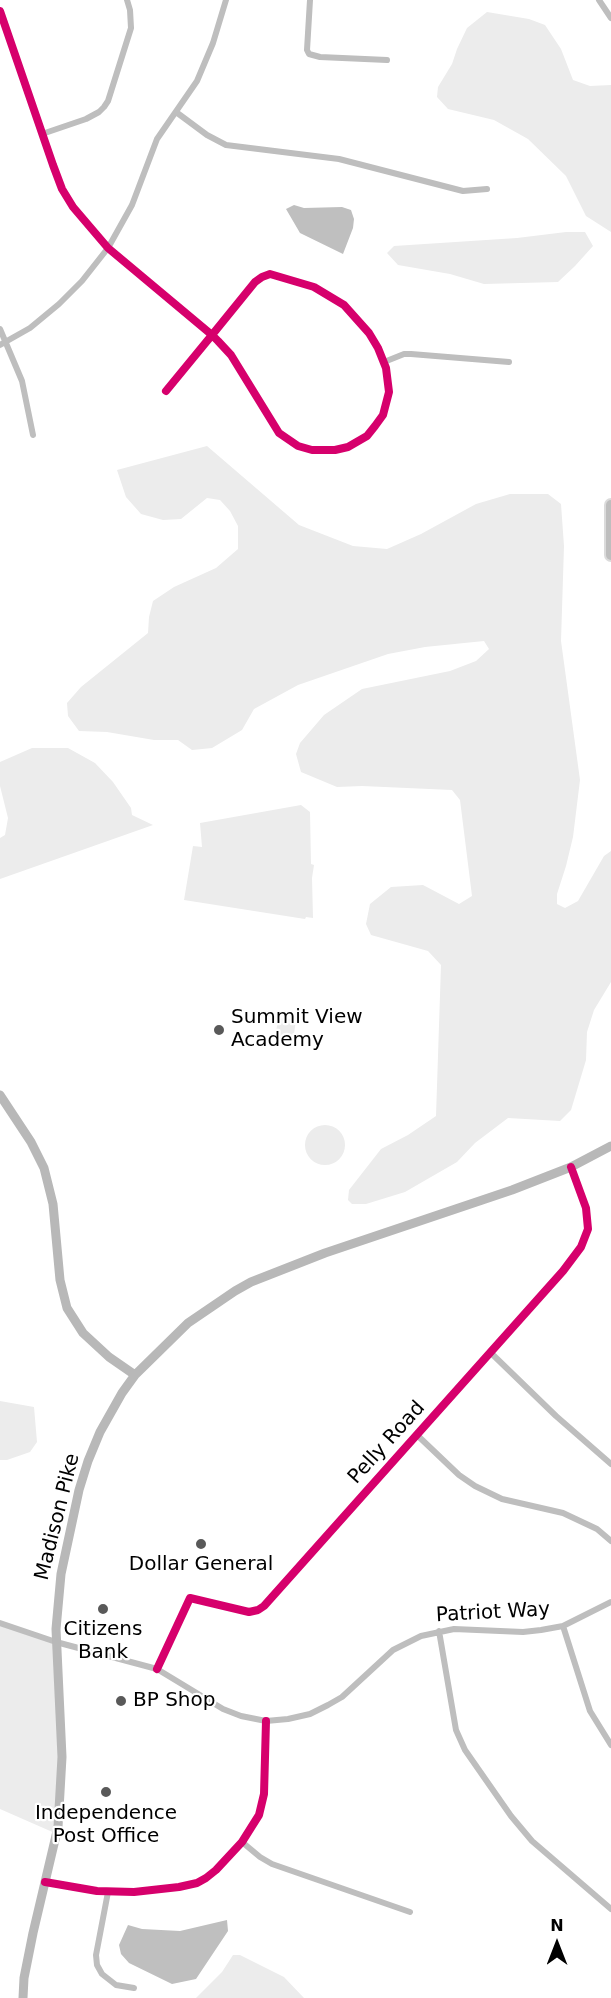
<!DOCTYPE html>
<style>
body{margin:0}
#map{position:relative;width:611px;height:1998px;overflow:hidden;background:#fff;font-family:"DejaVu Sans",sans-serif}
canvas{display:block}
.north{position:absolute;left:527px;top:1914px;width:60px;height:60px;-webkit-text-stroke:4px #fff;paint-order:stroke;rotate:0deg;font-size:16px;font-weight:700;line-height:24px;text-align:center;color:#000}
.north::after{content:'';display:block;margin:auto;width:21px;height:27px;background:#000;clip-path:polygon(50% 0,100% 100%,50% 72%,0 100%)}
</style>
<div id="map">
<canvas width="611" height="1998"></canvas>
<div class="north">N</div>
</div>
<script>
const ctx = document.querySelector('canvas').getContext('2d');
ctx.lineJoin = 'round';
function fillPath(path, color) { ctx.fillStyle = color; ctx.fill(path, 'evenodd'); }
const poly = rows => new Path2D(rows.map(r => 'M' + r).join(''));
function strokePath(path, color, width, dash) { ctx.strokeStyle = color; ctx.lineWidth = width; ctx.lineCap = dash ? 'butt' : 'round'; ctx.setLineDash(dash || []); ctx.stroke(path); }
function write(font, color, halo, rows, align = 'center') {
  ctx.font = font + ' "DejaVu Sans",sans-serif'; ctx.lineWidth = 4.5; ctx.setLineDash([]); ctx.textBaseline = 'middle'; ctx.strokeStyle = halo; ctx.fillStyle = color; for (const [text, x, y, turn = 0] of rows) {
    ctx.save(); ctx.translate(x, y); ctx.rotate((+turn || 0) * Math.PI / 180); ctx.textAlign = isNaN(turn) ? turn : align; if (halo) ctx.strokeText(text, 0, 0); ctx.fillText(text, 0, 0); ctx.restore();
  }
}
const green = poly([
 [487,12,529,19,545,25,561,49,573,80,590,86,611,85,611,232,586,216,566,176,528,139,494,120,448,109,437,97,438,87,452,64,457,49,467,28],
 [566,232,585,232,593,246,575,266,558,282,484,284,450,274,398,265,387,253,394,246,517,238],
 [207,446,299,525,353,546,387,549,421,534,476,504,510,494,548,494,561,504,564,546,561,641,580,780,573,837,566,866,557,894,557,904,565,908,578,901,604,856,611,851,611,982,594,1010,587,1032,586,1060,571,1110,560,1121,508,1118,475,1143,457,1162,405,1192,366,1204,352,1204,348,1200,349,1190,381,1149,408,1135,436,1116,441,965,428,951,371,935,366,924,370,904,391,887,423,885,459,904,472,896,460,800,452,790,362,786,337,787,301,772,296,754,300,743,324,715,362,689,450,671,476,661,489,649,484,641,425,647,388,654,298,685,254,709,242,730,212,748,192,750,178,740,154,740,107,732,79,731,68,716,67,703,81,687,148,633,149,617,153,601,174,587,216,568,238,549,238,526,230,511,220,500,207,498,181,519,163,520,141,514,126,497,117,470],
 [32,748,68,748,95,763,113,782,131,808,132,815,153,825,0,879,0,838,5,835,8,818,0,786,0,762],
 [301,805,310,812,311,864,314,865,312,878,313,918,306,917,305,919,184,900,193,846,202,847,200,823],
 [278,1018,296,1020,294,1034,289,1042,275,1041],
 '305 1145a20 20 0 1 1 40 0a20 20 0 1 1-40 0Z',
 [0,1401,34,1407,37,1442,30,1452,7,1460,0,1460],
 [0,1623,56,1642,59,1700,57,1834,0,1809],
 [233,1955,240,1955,284,1977,304,1998,196,1998,222,1972]
]);
const water = poly([
 [294,205,304,208,342,207,351,210,354,219,353,228,343,254,300,233,286,209],
 [227,1920,228,1931,196,1979,172,1984,129,1963,121,1954,119,1945,128,1925,142,1929,180,1931]
]);
const street = poly([
 [310,0,307,50,309,54,320,57,387,60],
 [599,0,611,18],
 [0,11,53,165,62,189,73,207,108,248,212,335,218,341,231,355,279,433,298,446,312,450,335,450,348,447,367,436,375,426,383,415,389,392,386,368,378,348,369,333,344,305,314,287,270,274,262,277,255,282,212,335,166,391],
 [176,112,207,135,226,145,339,159,463,191,487,189],
 [42,134,86,119,99,112,104,107,108,101,131,28,130,10,127,0],
 [0,329,22,381,33,435],
 [0,345,30,328,59,304,82,281,108,248,132,205,157,139,197,81,213,43,226,0],
 [384,362,404,354,411,354,509,362],
 [491,1353,556,1416,611,1464],
 [417,1435,459,1475,475,1486,502,1499,563,1513,597,1529,611,1541],
 [0,1623,56,1642,157,1669,223,1709,241,1716,266,1721,288,1719,310,1714,328,1705,342,1697,393,1650,421,1636,454,1629,523,1632,541,1630,563,1626,611,1602],
 [563,1626,590,1711,611,1745],
 [439,1631,456,1730,465,1750,511,1816,532,1841,611,1909],
 [157,1669,190,1598,249,1612,258,1610,264,1606,563,1271,581,1247,588,1229,586,1208,571,1167],
 [242,1842,260,1857,272,1864,410,1912],
 [45,1882,97,1891,134,1892,179,1887,197,1883,206,1878,216,1870,242,1842,259,1815,264,1794,266,1721],
 [108,1892,96,1955,97,1965,102,1974,116,1985,134,1988]
]);
const secondary = poly([
 [0,1095,31,1142,44,1168,53,1204,60,1280,67,1308,83,1333,109,1357,135,1375],
 [23,1998,24,1978,33,1933,58,1827,62,1757,56,1629,61,1574,79,1490,88,1461,100,1432,122,1393,135,1375,188,1323,235,1291,251,1282,325,1253,512,1190,571,1167,611,1146]
]);
const primary = poly([
 [611,505,611,555]
]);
const cycleway = poly([
 [0,11,53,165,62,189,73,207,108,248,212,335,218,341,231,355,279,433,298,446,312,450,335,450,348,447,367,436,375,426,383,415,389,392,386,368,378,348,369,333,344,305,314,287,270,274,262,277,255,282,212,335,166,391],
 [157,1669,190,1598,249,1612,258,1610,264,1606,563,1271,581,1247,588,1229,586,1208,571,1167],
 [45,1882,97,1891,134,1892,179,1887,197,1883,206,1878,216,1870,242,1842,259,1815,264,1794,266,1721]
]);
const markers = [
 [219,1030,6,"#595959"],
 [201,1544,6,"#595959"],
 [103,1609,6,"#595959"],
 [121,1701,6,"#595959"],
 [106,1792,6,"#595959"]
];
const poiNames = [
 ["Summit View",231,1018,"left"],
 ["Academy",231,1041,"left"],
 ["Dollar General",201,1565],
 ["Citizens",103,1630],
 ["Bank",103,1653],
 ["BP Shop",133,1701,"left"],
 ["Independence",106,1814],
 ["Post Office",106,1837]
];
const streetNames = [
 ["Pelly Road",387,1443,-48],
 ["Madison Pike",58,1517,-76],
 ["Patriot Way",493,1613,-3]
];
fillPath(green, '#ececec');
fillPath(water, '#bfbfbf');
strokePath(primary, '#dbdbdb', 14);
strokePath(street, '#bebebe', 6);
strokePath(secondary, '#b8b8b8', 9);
strokePath(primary, '#bebebe', 10);
strokePath(cycleway, '#d6006c', 8);
for (const [x, y, r, color] of markers) { const dot = new Path2D(); dot.arc(x, y, r, 0, 2 * Math.PI); ctx.fillStyle = color; ctx.fill(dot); strokePath(dot, '#fff', 2); }
write('20px', '#000', '#fff', poiNames);
write('20px', '#000', '#fff', streetNames);
</script>
